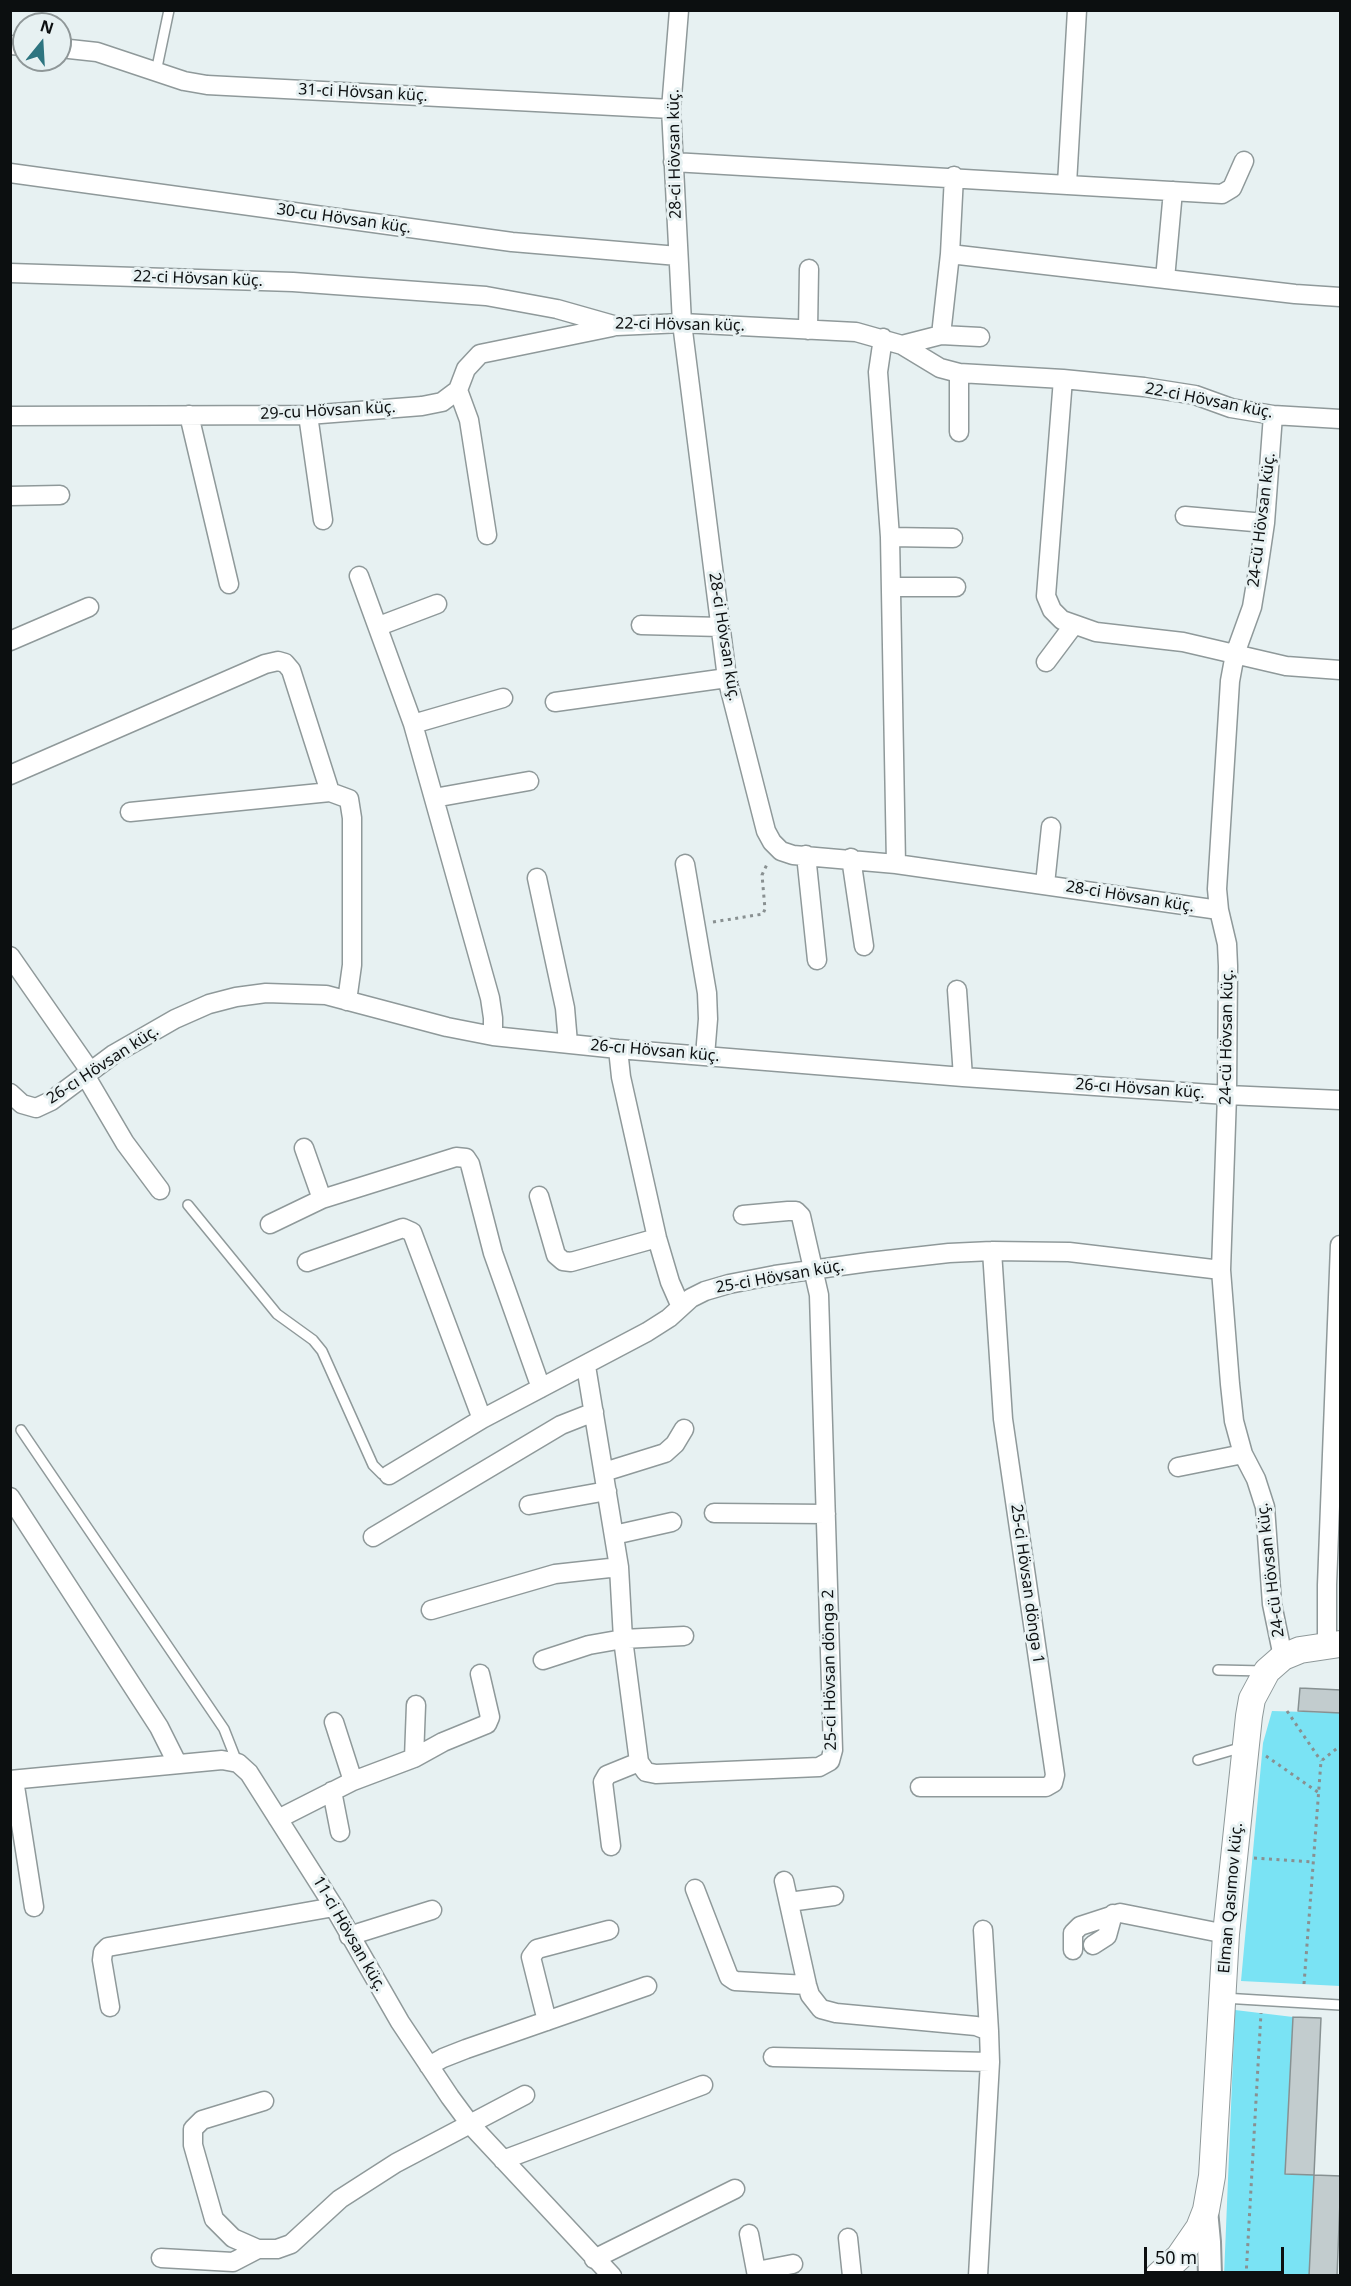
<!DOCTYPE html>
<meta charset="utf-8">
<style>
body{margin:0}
#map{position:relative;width:1351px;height:2286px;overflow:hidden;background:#e7f1f2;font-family:"Noto Sans",sans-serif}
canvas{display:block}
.frame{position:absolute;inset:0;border:12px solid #0c0f10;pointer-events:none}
.north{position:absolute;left:12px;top:12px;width:60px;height:60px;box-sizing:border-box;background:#e7f1f2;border:2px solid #8f9798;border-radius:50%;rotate:18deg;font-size:16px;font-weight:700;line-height:24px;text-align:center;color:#0c0f10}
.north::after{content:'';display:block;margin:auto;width:21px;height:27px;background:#2e7580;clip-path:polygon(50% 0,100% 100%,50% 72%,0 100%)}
.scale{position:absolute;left:1144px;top:2247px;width:140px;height:27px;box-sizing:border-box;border:3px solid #0c0f10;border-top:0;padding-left:8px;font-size:18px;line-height:21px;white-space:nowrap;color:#0c0f10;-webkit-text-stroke:4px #e7f1f2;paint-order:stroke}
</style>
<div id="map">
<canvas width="1351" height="2286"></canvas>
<div class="frame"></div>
<div class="north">N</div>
<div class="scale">50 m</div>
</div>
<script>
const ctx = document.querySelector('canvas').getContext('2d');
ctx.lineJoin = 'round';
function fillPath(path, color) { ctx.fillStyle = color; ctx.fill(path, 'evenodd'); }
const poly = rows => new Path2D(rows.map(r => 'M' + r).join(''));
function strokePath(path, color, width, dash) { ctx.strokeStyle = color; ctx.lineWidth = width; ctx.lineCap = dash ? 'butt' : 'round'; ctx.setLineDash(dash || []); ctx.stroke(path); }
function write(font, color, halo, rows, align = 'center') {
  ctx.font = font + ' "Noto Sans",sans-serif'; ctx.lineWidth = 6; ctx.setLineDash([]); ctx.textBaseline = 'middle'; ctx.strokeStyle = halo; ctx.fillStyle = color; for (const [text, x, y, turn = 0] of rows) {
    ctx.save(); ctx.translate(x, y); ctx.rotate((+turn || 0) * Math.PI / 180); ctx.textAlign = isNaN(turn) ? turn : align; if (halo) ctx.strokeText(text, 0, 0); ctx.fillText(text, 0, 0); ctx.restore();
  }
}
const green = poly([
 [1272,1711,1340,1713,1340,1986,1241,1981,1263,1743],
 [1235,2010,1293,2017,1285,2173,1314,2175,1309,2275,1224,2276]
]);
const building = poly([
 [1300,1688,1341,1690,1341,1713,1298,1711,1300,1688],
 [1293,2017,1321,2018,1314,2175,1285,2174,1293,2017],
 [1314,2175,1341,2176,1337,2276,1309,2276,1314,2175]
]);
const path = poly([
 [713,922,763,914,765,909,762,875,768,862],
 [1287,1711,1321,1761],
 [1266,1756,1319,1793],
 [1254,1858,1313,1862],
 [1304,1984,1321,1761,1340,1746],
 [1246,2276,1261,2013]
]);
const service = poly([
 [156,72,169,10],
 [188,1205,277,1314,313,1340,322,1351,373,1465,382,1474,389,1475],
 [21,1430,224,1729,237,1762],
 [1218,1670,1264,1671],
 [1198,1760,1243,1747],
 [1223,1998,1340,2005]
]);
const minor = poly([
 [679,10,671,109,682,323,727,678,766,831,772,842,781,851,793,855,896,864,1219,910],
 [10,45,24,46],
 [60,48,97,52,184,81,207,85,671,109],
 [673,162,1222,194,1232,188,1244,161],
 [10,173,512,242,678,256],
 [1067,184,1077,10],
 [950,254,1295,294,1340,297],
 [10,273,293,282,486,296,557,309,617,326,682,323,856,332,902,345,940,368,959,373,1063,379,1144,387,1195,395,1231,408,1273,415,1340,419],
 [1165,279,1173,191],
 [808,330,809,269],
 [941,335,950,254,954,176],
 [883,338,878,372,890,537,896,864],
 [902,345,941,335,980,337],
 [959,373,959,432],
 [1063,379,1046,596,1052,610,1062,620,1096,632,1183,642,1286,666,1340,670],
 [458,390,469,420,487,535],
 [189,415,229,584],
 [308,415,323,520],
 [1273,415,1265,523,1257,577,1252,607,1235,654,1230,681,1217,889,1219,910,1227,944,1228,966,1227,1095,1221,1270,1230,1384,1234,1421,1243,1454,1256,1479,1265,1507,1272,1604,1283,1657],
 [10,416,308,415,422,406,442,402,458,390,466,369,480,354,612,327],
 [10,496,60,495],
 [1185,516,1265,523],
 [890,537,953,538],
 [359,576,413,724,490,998,493,1018,493,1036],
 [891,587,956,587],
 [641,625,721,627],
 [379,626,437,604],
 [10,641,89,607],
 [1046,662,1073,626],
 [555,702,727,678],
 [413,724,503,698],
 [10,775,265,664,278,661,285,663,291,670,330,792],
 [434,798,529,781],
 [130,812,330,792,349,799,352,818,352,965,347,1001],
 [806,855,817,960],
 [851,858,864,946],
 [685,864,707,993,708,1019,705,1056],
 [537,878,565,1008,568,1043],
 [1045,884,1051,827],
 [10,956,90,1071],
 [957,990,963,1077],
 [618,1049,621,1077,657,1238,670,1282,681,1307],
 [85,1075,125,1143,160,1190],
 [10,1093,22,1104,36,1108,51,1101,114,1054,175,1019,209,1004,236,997,266,993,326,995,447,1027,493,1036,618,1049,963,1077,1227,1095,1340,1100],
 [304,1148,322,1199],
 [539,1196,556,1255,563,1261,571,1262,657,1238],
 [270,1224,322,1199,456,1157,466,1158,470,1164,493,1253,541,1388],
 [307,1262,403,1228,412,1232,482,1419],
 [586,1366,619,1567,623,1639,639,1762,646,1772,656,1774,819,1767,830,1761,833,1750,819,1295,801,1216,796,1211,788,1211,743,1215],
 [1178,1467,1243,1454],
 [604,1472,665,1453,675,1444,684,1429],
 [389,1475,482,1419,647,1332,669,1318,691,1298,705,1291,729,1284,775,1275,869,1262,949,1253,992,1251,1069,1252,1221,1270],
 [10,1497,159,1727,177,1763],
 [529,1505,607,1491],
 [714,1513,826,1514],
 [614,1535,672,1522],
 [373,1537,561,1425,594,1412],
 [431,1610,555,1574,619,1567],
 [1327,1645,1327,1585,1340,1245],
 [543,1660,589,1645,623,1639,684,1636],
 [334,1722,353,1781],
 [414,1758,416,1705],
 [10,1780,222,1760,238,1763,249,1773,334,1907,400,2022,450,2097,470,2124,612,2276],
 [14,1780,34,1907],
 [920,1787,1046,1787,1053,1783,1055,1775,1003,1419,992,1251],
 [332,1791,340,1832],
 [278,1819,353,1781,414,1758,443,1742,487,1724,490,1717,480,1674],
 [611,1846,603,1782,607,1775,639,1762],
 [784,1881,807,1985,810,1995,821,2009,836,2013,976,2026,989,2031,990,2062,978,2276],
 [695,1889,729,1977,735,1981,807,1985],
 [789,1902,834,1896],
 [983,1930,989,2031],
 [349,1936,432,1910],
 [1093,1945,1107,1936,1113,1914],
 [1073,1950,1073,1933,1080,1926,1120,1913,1226,1934],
 [110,2007,102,1960,103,1952,108,1947,334,1907],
 [547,2021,531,1957,537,1949,609,1930],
 [773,2057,990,2062],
 [429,2066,443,2058,466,2049,647,1986],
 [264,2101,202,2120,193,2129,193,2145,214,2219,233,2238,258,2249,277,2249,291,2244,340,2199,396,2163,525,2095],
 [503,2160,703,2085],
 [749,2234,757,2276],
 [848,2238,852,2276],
 [161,2258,233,2262,258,2249],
 [594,2259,735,2189],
 [757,2271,793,2264]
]);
const tertiary = poly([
 [1206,2210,1209,2242,1210,2276]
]);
const secondary = poly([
 [1158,2276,1179,2257,1199,2228,1206,2210,1212,2176,1226,1934,1249,1716,1252,1699,1267,1671,1283,1657,1300,1650,1340,1644]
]);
const streetNames = [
 ["31-ci Hövsan küç.",363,93,3],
 ["28-ci Hövsan küç.",675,154,-91],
 ["30-cu Hövsan küç.",344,219,8],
 ["22-ci Hövsan küç.",198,279,2],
 ["22-ci Hövsan küç.",680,325,1],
 ["22-ci Hövsan küç.",1209,401,11],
 ["29-cu Hövsan küç.",328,411,-3],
 ["24-cü Hövsan küç.",1262,520,-83],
 ["28-ci Hövsan küç.",724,637,81],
 ["28-ci Hövsan küç.",1130,897,9],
 ["24-cü Hövsan küç.",1227,1037,-89],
 ["26-cı Hövsan küç.",655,1051,5],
 ["26-cı Hövsan küç.",103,1065,-33],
 ["26-cı Hövsan küç.",1140,1089,4],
 ["25-ci Hövsan küç.",780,1277,-10],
 ["24-cü Hövsan küç.",1271,1570,-97],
 ["25-ci Hövsan döngə 1",1027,1584,82],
 ["25-ci Hövsan döngə 2",830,1670,-91],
 ["Elman Qasımov küç.",1231,1898,-85],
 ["11-ci Hövsan küç.",349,1934,60]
];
fillPath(green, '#7ae3f4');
fillPath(building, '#c2ccce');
strokePath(building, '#879192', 1.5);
strokePath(service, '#8f999a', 12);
strokePath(minor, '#8f999a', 21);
strokePath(tertiary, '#8f999a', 26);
strokePath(secondary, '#8f999a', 28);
strokePath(path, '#899091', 3, [3, 4.5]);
strokePath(service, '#fff', 9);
strokePath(minor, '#fff', 18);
strokePath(tertiary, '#fff', 22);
strokePath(secondary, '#fff', 26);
write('16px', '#0c0f10', '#e7f1f2', streetNames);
</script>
